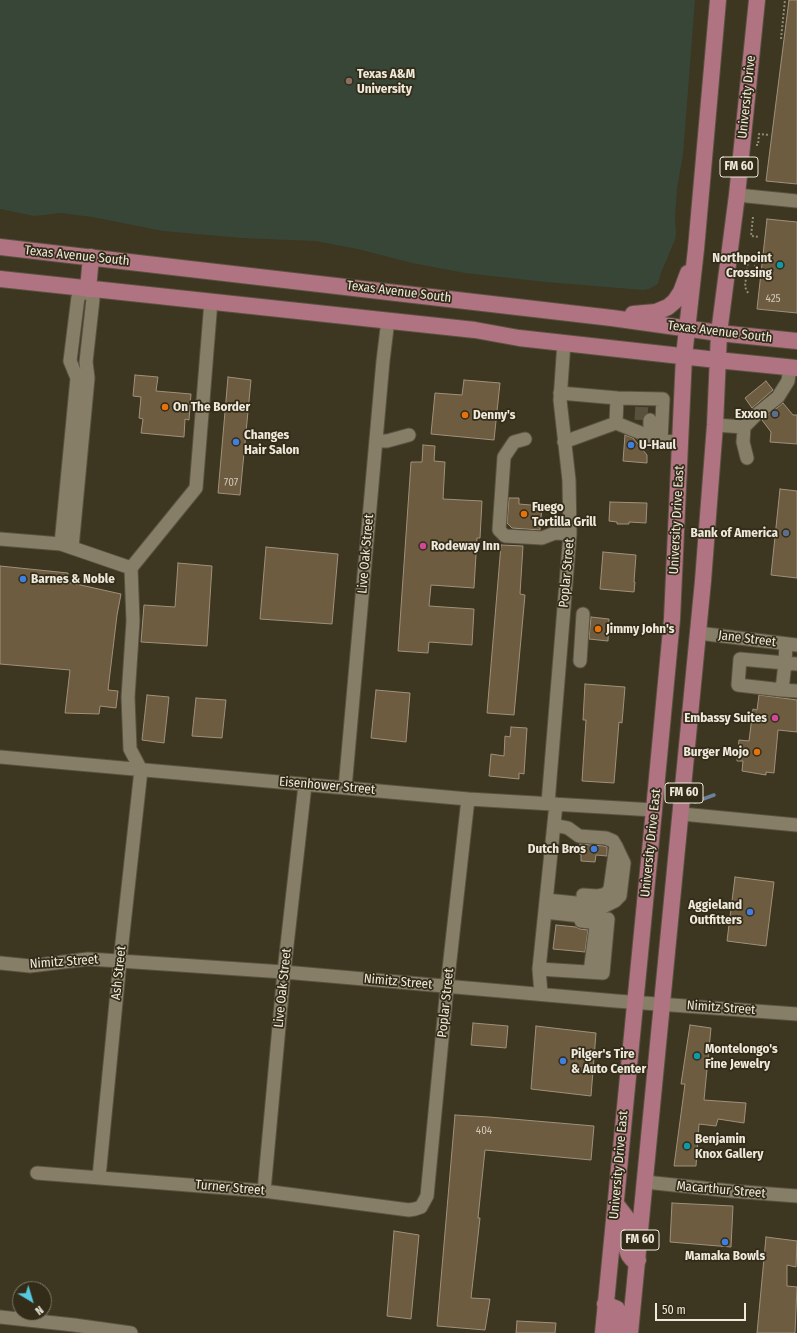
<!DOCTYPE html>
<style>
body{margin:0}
#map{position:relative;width:797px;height:1333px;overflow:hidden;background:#3d3621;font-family:"Fira Sans Condensed",sans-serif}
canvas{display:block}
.north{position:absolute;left:12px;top:1281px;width:40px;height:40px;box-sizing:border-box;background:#332c18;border:1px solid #7e7866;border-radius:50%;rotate:142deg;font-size:11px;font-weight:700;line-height:16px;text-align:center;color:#eee9dc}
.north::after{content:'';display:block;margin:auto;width:14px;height:18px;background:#56c9e1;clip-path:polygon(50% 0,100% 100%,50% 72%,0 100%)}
.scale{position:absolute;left:655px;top:1303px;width:91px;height:18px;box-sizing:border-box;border:2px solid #eee9dc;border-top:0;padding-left:5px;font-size:12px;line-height:14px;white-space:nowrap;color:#eee9dc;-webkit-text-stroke:3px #332c18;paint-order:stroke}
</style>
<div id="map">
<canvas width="797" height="1333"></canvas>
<div class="north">N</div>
<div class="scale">50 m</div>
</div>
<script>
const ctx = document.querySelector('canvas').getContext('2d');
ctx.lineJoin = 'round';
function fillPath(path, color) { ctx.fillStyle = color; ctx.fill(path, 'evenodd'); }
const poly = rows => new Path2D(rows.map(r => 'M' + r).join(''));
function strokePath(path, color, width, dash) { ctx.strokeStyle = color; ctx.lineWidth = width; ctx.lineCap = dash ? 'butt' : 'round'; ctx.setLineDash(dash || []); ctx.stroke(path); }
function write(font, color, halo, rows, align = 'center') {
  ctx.font = font + ' "Fira Sans Condensed",sans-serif'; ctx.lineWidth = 3.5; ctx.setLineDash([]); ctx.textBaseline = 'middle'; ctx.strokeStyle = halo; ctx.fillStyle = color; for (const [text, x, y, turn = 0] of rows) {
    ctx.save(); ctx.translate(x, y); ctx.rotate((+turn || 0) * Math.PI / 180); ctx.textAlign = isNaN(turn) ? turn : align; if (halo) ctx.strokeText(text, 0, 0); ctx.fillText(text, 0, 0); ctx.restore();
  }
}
const green = poly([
 [0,0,695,0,683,155,677,188,675,219,676,235,674,242,661,273,658,284,649,289,643,290,546,282,465,273,412,263,358,249,315,241,242,238,163,231,92,217,61,213,34,216,0,209]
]);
const stream = poly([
 [695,802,714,795]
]);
const building = poly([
 [789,0,797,0,797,184,766,181,789,0],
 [767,219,797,222,797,313,757,309,767,219],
 [135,375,158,377,156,391,191,394,189,420,185,419,184,437,141,433,143,419,139,418,141,397,133,396,135,375],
 [228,377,251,380,240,495,218,493,228,377],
 [464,380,500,383,494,440,431,434,435,393,462,395,464,380],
 [766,381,773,390,752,408,745,398,766,381],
 [783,403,793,415,797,415,797,444,770,442,771,432,762,420,783,403],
 [625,435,633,438,647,455,647,463,623,461,625,435],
 [423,445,435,446,434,461,445,462,443,499,482,501,480,538,477,538,474,588,431,585,429,606,474,609,472,645,429,642,428,653,398,651,411,462,422,462,423,445],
 [780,489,797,491,797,578,771,575,780,489],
 [509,498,519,498,519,504,542,506,540,530,512,528,507,523,509,498],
 [610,502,647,503,646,523,629,522,629,524,617,524,617,522,609,521,610,502],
 [501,545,523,546,520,594,525,595,514,715,487,713,501,545],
 [266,547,338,554,332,624,260,619,266,547],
 [603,552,636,555,634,582,635,582,634,592,600,589,603,552],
 [178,563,212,566,207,646,141,642,144,605,175,607,178,563],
 [0,566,68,573,67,582,121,594,117,615,108,690,118,691,116,708,100,706,99,714,65,713,70,670,0,664,0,566],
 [591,617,609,619,608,641,589,639,591,617],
 [585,684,625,687,622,723,619,722,614,783,582,781,586,720,583,720,585,684],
 [376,690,410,693,406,742,371,738,376,690],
 [147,695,169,697,164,743,142,740,147,695],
 [759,695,797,700,797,732,778,730,774,773,766,772,766,775,742,771,743,761,737,761,739,740,749,741,753,709,757,710,759,695],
 [196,698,226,700,222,738,192,736,196,698],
 [511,727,527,728,524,774,519,773,519,779,489,776,491,754,504,756,505,736,510,737,511,727],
 [580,844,604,846,607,847,607,856,596,855,595,862,581,861,581,854,579,854,580,844],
 [735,877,774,882,766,946,727,941,735,877],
 [556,925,576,927,580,929,588,930,585,952,553,949,556,925],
 [473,1023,508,1026,506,1048,471,1045,473,1023],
 [690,1025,711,1028,704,1100,746,1103,744,1123,718,1119,716,1126,699,1124,696,1166,674,1166,685,1084,681,1084,690,1025],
 [536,1026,596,1033,591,1096,531,1089,536,1026],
 [455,1115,489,1117,594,1126,591,1160,485,1150,478,1218,480,1218,471,1298,490,1299,485,1330,437,1326,455,1115],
 [672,1203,733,1206,731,1247,670,1242,672,1203],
 [394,1231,419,1235,411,1319,387,1316,394,1231],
 [766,1237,797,1241,796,1267,787,1265,787,1286,797,1287,795,1333,757,1333,766,1237],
 [517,1321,556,1323,555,1333,516,1333,517,1321]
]);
const minorTunnel = poly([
 [641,420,642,400]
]);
const path = poly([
 [781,39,785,0],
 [756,145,758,145,759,134,770,135],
 [753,217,751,236,759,237],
 [755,267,756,262],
 [748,293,745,287,748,259,756,260]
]);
const minor = poly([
 [737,195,797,201],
 [560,393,617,398,616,423,661,441,680,442],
 [617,398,663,399,661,441],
 [715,425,744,427,757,414,778,397,788,381,790,367],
 [744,427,743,442,747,458],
 [650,437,650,420],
 [525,439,514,442,504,457,499,530,505,536,542,538,555,533,570,534],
 [376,441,387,441,409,435],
 [564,442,616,423],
 [0,539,61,544,131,568,133,621,128,697,130,749,141,770,120,961,99,1177],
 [61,544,77,378,70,361,78,297,88,289,93,299,86,362,88,378,72,548],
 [131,568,196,488,211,301],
 [698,633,797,645],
 [786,644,785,663,797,664],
 [580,661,583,614],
 [782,690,785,663,740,659,738,685,782,690,797,691],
 [0,757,468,799,654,810],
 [345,788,383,361,388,320],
 [548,803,570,534,569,480,560,400,564,342],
 [682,814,797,825],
 [583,895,597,896,606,894,610,889,616,846],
 [546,900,605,906,615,901,620,896,624,863,616,846,613,841,606,838,579,836,568,828,554,825],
 [581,921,591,922,596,927,590,972],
 [0,963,30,966,88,959,120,961,284,972,616,1001,797,1014],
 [539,969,603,973,608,919,545,912],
 [541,994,539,969,556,804],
 [37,1173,264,1191,409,1210,415,1209,421,1207,427,1196,447,987,468,799],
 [645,1182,731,1191,797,1196],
 [264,1191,284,972,305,785],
 [0,1317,74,1325,131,1333]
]);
const major = poly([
 [0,247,612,318,719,333,797,341],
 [0,279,475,330,519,338,717,360,797,368],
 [88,289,91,257],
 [633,314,656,312,668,307,675,301,681,292,688,273],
 [616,1204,629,1221,627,1250,629,1255,632,1259,638,1260],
 [605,1304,617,1309,620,1314,618,1333],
 [603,1333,654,810,672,619,684,356,696,249,718,0],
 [630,1333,703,581,715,425,719,333,737,195,757,0]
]);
const markers = [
 [349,81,4,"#8d6e63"],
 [780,265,4,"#0f9aa8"],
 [165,407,4,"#e8710a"],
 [775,414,4,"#5c6f8a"],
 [465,415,4,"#e8710a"],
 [236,442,4,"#3f7fe0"],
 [631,445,4,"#3f7fe0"],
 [524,514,4,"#e8710a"],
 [786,533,4,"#5c6f8a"],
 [423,546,4,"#d1479c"],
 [23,579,4,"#3f7fe0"],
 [598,629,4,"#e8710a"],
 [775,718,4,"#d1479c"],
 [757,752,4,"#e8710a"],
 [594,849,4,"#3f7fe0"],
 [750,912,4,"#3f7fe0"],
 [697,1056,4,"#0f9aa8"],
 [563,1061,4,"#3f7fe0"],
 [687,1146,4,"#0f9aa8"],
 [725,1242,4,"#3f7fe0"]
];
const numberNames = [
 ["425",773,299],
 ["707",231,483],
 ["404",484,1131]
];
const shields = [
 [739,167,38],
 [684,793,38],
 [640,1240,38]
];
const shieldNames = [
 ["FM 60",739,167],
 ["FM 60",684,793],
 ["FM 60",640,1240]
];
const poiNames = [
 ["Texas A&M",357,74],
 ["University",357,89],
 ["Northpoint",772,258,"right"],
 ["Crossing",772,273,"right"],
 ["On The Border",173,407],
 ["Exxon",767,414,"right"],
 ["Denny's",473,415],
 ["Changes",244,435],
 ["Hair Salon",244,450],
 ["U-Haul",639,445],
 ["Fuego",532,507],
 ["Tortilla Grill",532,522],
 ["Bank of America",778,533,"right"],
 ["Rodeway Inn",431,546],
 ["Barnes & Noble",31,579],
 ["Jimmy John's",606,629],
 ["Embassy Suites",767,718,"right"],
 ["Burger Mojo",749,752,"right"],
 ["Dutch Bros",586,849,"right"],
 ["Aggieland",742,905,"right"],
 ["Outfitters",742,920,"right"],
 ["Montelongo's",705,1049],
 ["Fine Jewelry",705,1064],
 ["Pilger's Tire",571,1054],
 ["& Auto Center",571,1069],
 ["Benjamin",695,1139],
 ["Knox Gallery",695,1154],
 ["Mamaka Bowls",725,1256,"center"]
];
const streetNames = [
 ["University Drive",747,97,-84],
 ["Texas Avenue South",77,256,6],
 ["Texas Avenue South",399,292,7],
 ["Texas Avenue South",720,332,7],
 ["University Drive East",677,520,-87],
 ["Live Oak Street",366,554,-85],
 ["Poplar Street",567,573,-85],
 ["Jane Street",747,639,7],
 ["Eisenhower Street",327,786,5],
 ["University Drive East",651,843,-84],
 ["Nimitz Street",64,962,-4],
 ["Ash Street",119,973,-84],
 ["Nimitz Street",398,982,5],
 ["Live Oak Street",283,988,-84],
 ["Poplar Street",446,1003,-84],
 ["Nimitz Street",721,1008,4],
 ["University Drive East",619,1165,-85],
 ["Turner Street",230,1188,5],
 ["Macarthur Street",721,1190,5]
];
fillPath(green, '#384637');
strokePath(stream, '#6d809a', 3.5);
fillPath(building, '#6e5c41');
strokePath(building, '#9f917c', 1);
strokePath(minorTunnel, '#58513d', 13, [13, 6]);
strokePath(minor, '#595240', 15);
strokePath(major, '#595240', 18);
strokePath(path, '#908a79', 2, [2, 2]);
strokePath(minor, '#877e67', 13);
strokePath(major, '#b07381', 16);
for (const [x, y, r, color] of markers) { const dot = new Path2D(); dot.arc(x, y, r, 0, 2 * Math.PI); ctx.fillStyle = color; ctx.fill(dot); strokePath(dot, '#332c18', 1.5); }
write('11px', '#cec6b5', null, numberNames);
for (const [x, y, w] of shields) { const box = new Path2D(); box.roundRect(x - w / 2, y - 10, w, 20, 3); ctx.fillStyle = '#332c18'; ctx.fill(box); strokePath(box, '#eee9dc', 1); }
write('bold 12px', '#eee9dc', null, shieldNames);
write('bold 13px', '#eee9dc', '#332c18', poiNames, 'left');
write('13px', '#eee9dc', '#332c18', streetNames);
</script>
